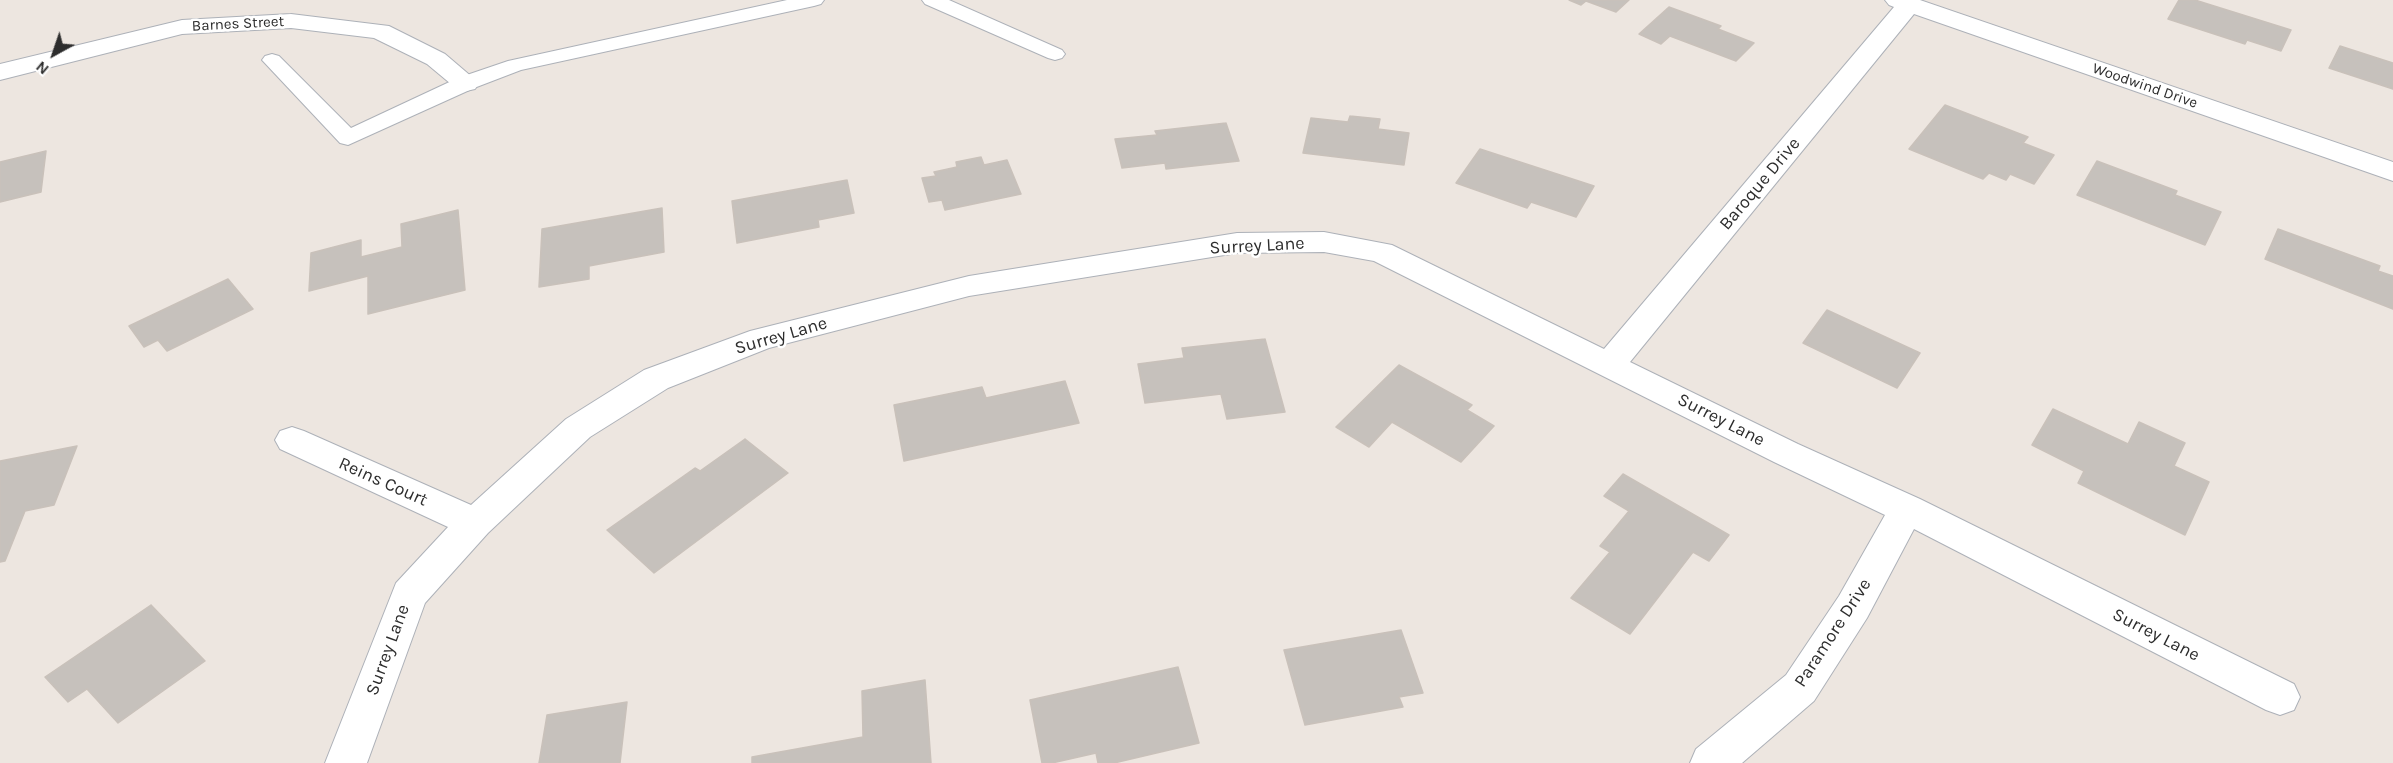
<!DOCTYPE html>
<style>
body{margin:0}
#map{position:relative;width:2393px;height:763px;overflow:hidden;background:#ede6e0;font-family:Karla,sans-serif}
canvas{display:block}
.north{position:absolute;left:24px;top:24px;width:60px;height:60px;-webkit-text-stroke:4px #fff;paint-order:stroke;rotate:220deg;font-size:16px;font-weight:700;line-height:24px;text-align:center;color:#2d2d2d}
.north::after{content:'';display:block;margin:auto;width:21px;height:27px;background:#2d2d2d;clip-path:polygon(50% 0,100% 100%,50% 72%,0 100%)}
</style>
<div id="map">
<canvas width="2393" height="763"></canvas>
<div class="north">N</div>
</div>
<script>
const ctx = document.querySelector('canvas').getContext('2d');
ctx.lineJoin = 'round';
function fillPath(path, color) { ctx.fillStyle = color; ctx.fill(path, 'evenodd'); }
const poly = rows => new Path2D(rows.map(r => 'M' + r).join(''));
function strokePath(path, color, width, dash) { ctx.strokeStyle = color; ctx.lineWidth = width; ctx.lineCap = dash ? 'butt' : 'round'; ctx.setLineDash(dash || []); ctx.stroke(path); }
function write(font, color, halo, rows, align = 'center') {
  ctx.font = font + ' Karla,sans-serif'; ctx.lineWidth = 5; ctx.setLineDash([]); ctx.textBaseline = 'middle'; ctx.strokeStyle = halo; ctx.fillStyle = color; for (const [text, x, y, turn = 0] of rows) {
    ctx.save(); ctx.translate(x, y); ctx.rotate((+turn || 0) * Math.PI / 180); ctx.textAlign = isNaN(turn) ? turn : align; if (halo) ctx.strokeText(text, 0, 0); ctx.fillText(text, 0, 0); ctx.restore();
  }
}
const building = poly([
 [1569,0,1629,0,1616,12,1586,1,1581,5,1569,0],
 [2179,0,2195,0,2291,30,2281,51,2247,40,2245,44,2168,19,2179,0],
 [1669,7,1721,26,1718,29,1754,43,1736,61,1670,36,1661,44,1639,34,1669,7],
 [2340,46,2393,63,2393,89,2329,68,2340,46],
 [1945,105,2028,137,2023,143,2054,155,2034,184,2010,174,2006,180,1989,173,1983,179,1909,149,1945,105],
 [1350,116,1380,119,1378,129,1409,133,1404,165,1303,153,1311,118,1348,122,1350,116],
 [1226,123,1239,161,1166,169,1165,163,1122,168,1115,139,1157,135,1155,131,1226,123],
 [1480,149,1594,186,1576,217,1531,202,1527,208,1456,183,1480,149],
 [46,151,41,192,0,202,0,162,46,151],
 [981,157,984,165,1007,160,1021,194,945,210,942,200,929,202,922,178,936,176,934,172,957,167,956,162,981,157],
 [2097,161,2177,191,2175,195,2221,212,2205,245,2077,195,2097,161],
 [847,180,854,213,818,220,819,227,737,243,732,201,847,180],
 [662,208,664,252,589,266,589,279,539,287,542,229,662,208],
 [458,210,465,290,368,314,368,276,309,291,311,253,361,240,361,257,402,247,401,224,458,210],
 [2278,229,2380,266,2378,271,2393,276,2393,309,2265,259,2278,229],
 [228,279,253,309,167,351,158,340,144,347,129,326,228,279],
 [1827,310,1920,353,1897,388,1803,343,1827,310],
 [1265,339,1285,412,1227,419,1221,394,1145,403,1138,364,1184,358,1182,348,1265,339],
 [1399,365,1472,405,1467,410,1494,426,1461,462,1392,422,1369,447,1336,427,1399,365],
 [1065,381,1079,423,904,461,894,405,982,387,986,398,1065,381],
 [2053,409,2128,444,2139,422,2185,443,2174,466,2209,482,2185,535,2078,483,2084,471,2032,445,2053,409],
 [745,439,788,473,654,573,607,530,695,468,700,471,745,439],
 [77,446,54,505,25,511,5,561,0,562,0,461,77,446],
 [1623,474,1729,535,1709,561,1693,552,1630,634,1571,598,1610,552,1600,546,1629,511,1604,496,1623,474],
 [151,605,205,661,118,723,87,689,68,702,45,677,151,605],
 [1401,630,1423,693,1399,697,1403,707,1305,725,1284,650,1401,630],
 [1178,667,1199,743,1114,763,1098,763,1096,753,1052,763,1042,763,1030,700,1178,667],
 [925,680,931,763,752,763,752,757,863,737,862,691,925,680],
 [627,702,620,763,539,763,547,715,627,702]
]);
const lane = poly([
 [787,0,824,0,821,4,814,6,521,70,474,88,348,145,340,143,262,60,265,56,272,54,279,56,351,128,458,78,508,61,787,0],
 [922,0,949,0,1062,50,1065,54,1062,58,1055,60,1048,58,925,4,922,0]
]);
const street = poly([
 [1885,0,1920,0,2393,162,2393,181,1914,14,1630,362,1798,444,1920,499,2294,684,2300,697,2294,710,2280,715,2266,710,1914,529,1867,618,1814,701,1742,763,1690,763,1696,749,1786,675,1839,596,1885,515,1774,462,1374,261,1324,252,1237,253,969,296,769,348,668,388,590,437,488,533,425,603,367,763,325,763,396,583,448,527,280,449,275,440,280,431,292,427,304,431,471,505,566,419,644,370,750,331,969,276,1237,233,1324,232,1392,245,1604,349,1894,7,1889,5,1885,0],
 [291,14,389,26,445,54,479,83,475,89,466,91,457,89,427,64,374,38,291,28,182,34,0,80,0,64,182,20,291,14]
]);
const farStreetnames = [
 ["Barnes Street",238,24,-3],
 ["Woodwind Drive",2145,86,19]
];
const streetNames = [
 ["Baroque Drive",1760,184,-50],
 ["Surrey Lane",1257,246,-3],
 ["Surrey Lane",781,336,-16],
 ["Surrey Lane",1721,420,27],
 ["Reins Court",383,482,24],
 ["Paramore Drive",1833,633,-57],
 ["Surrey Lane",2156,635,27],
 ["Surrey Lane",388,650,-70]
];
fillPath(building, '#c6c1bc');
strokePath(building, '#c9c1ba', 1.5);
strokePath(lane, '#adb1b8', 2);
strokePath(street, '#adb1b8', 2);
fillPath(lane, '#fff');
fillPath(street, '#fff');
write('15px', '#2d2d2d', '#fff', farStreetnames);
write('18px', '#2d2d2d', '#fff', streetNames);
</script>
